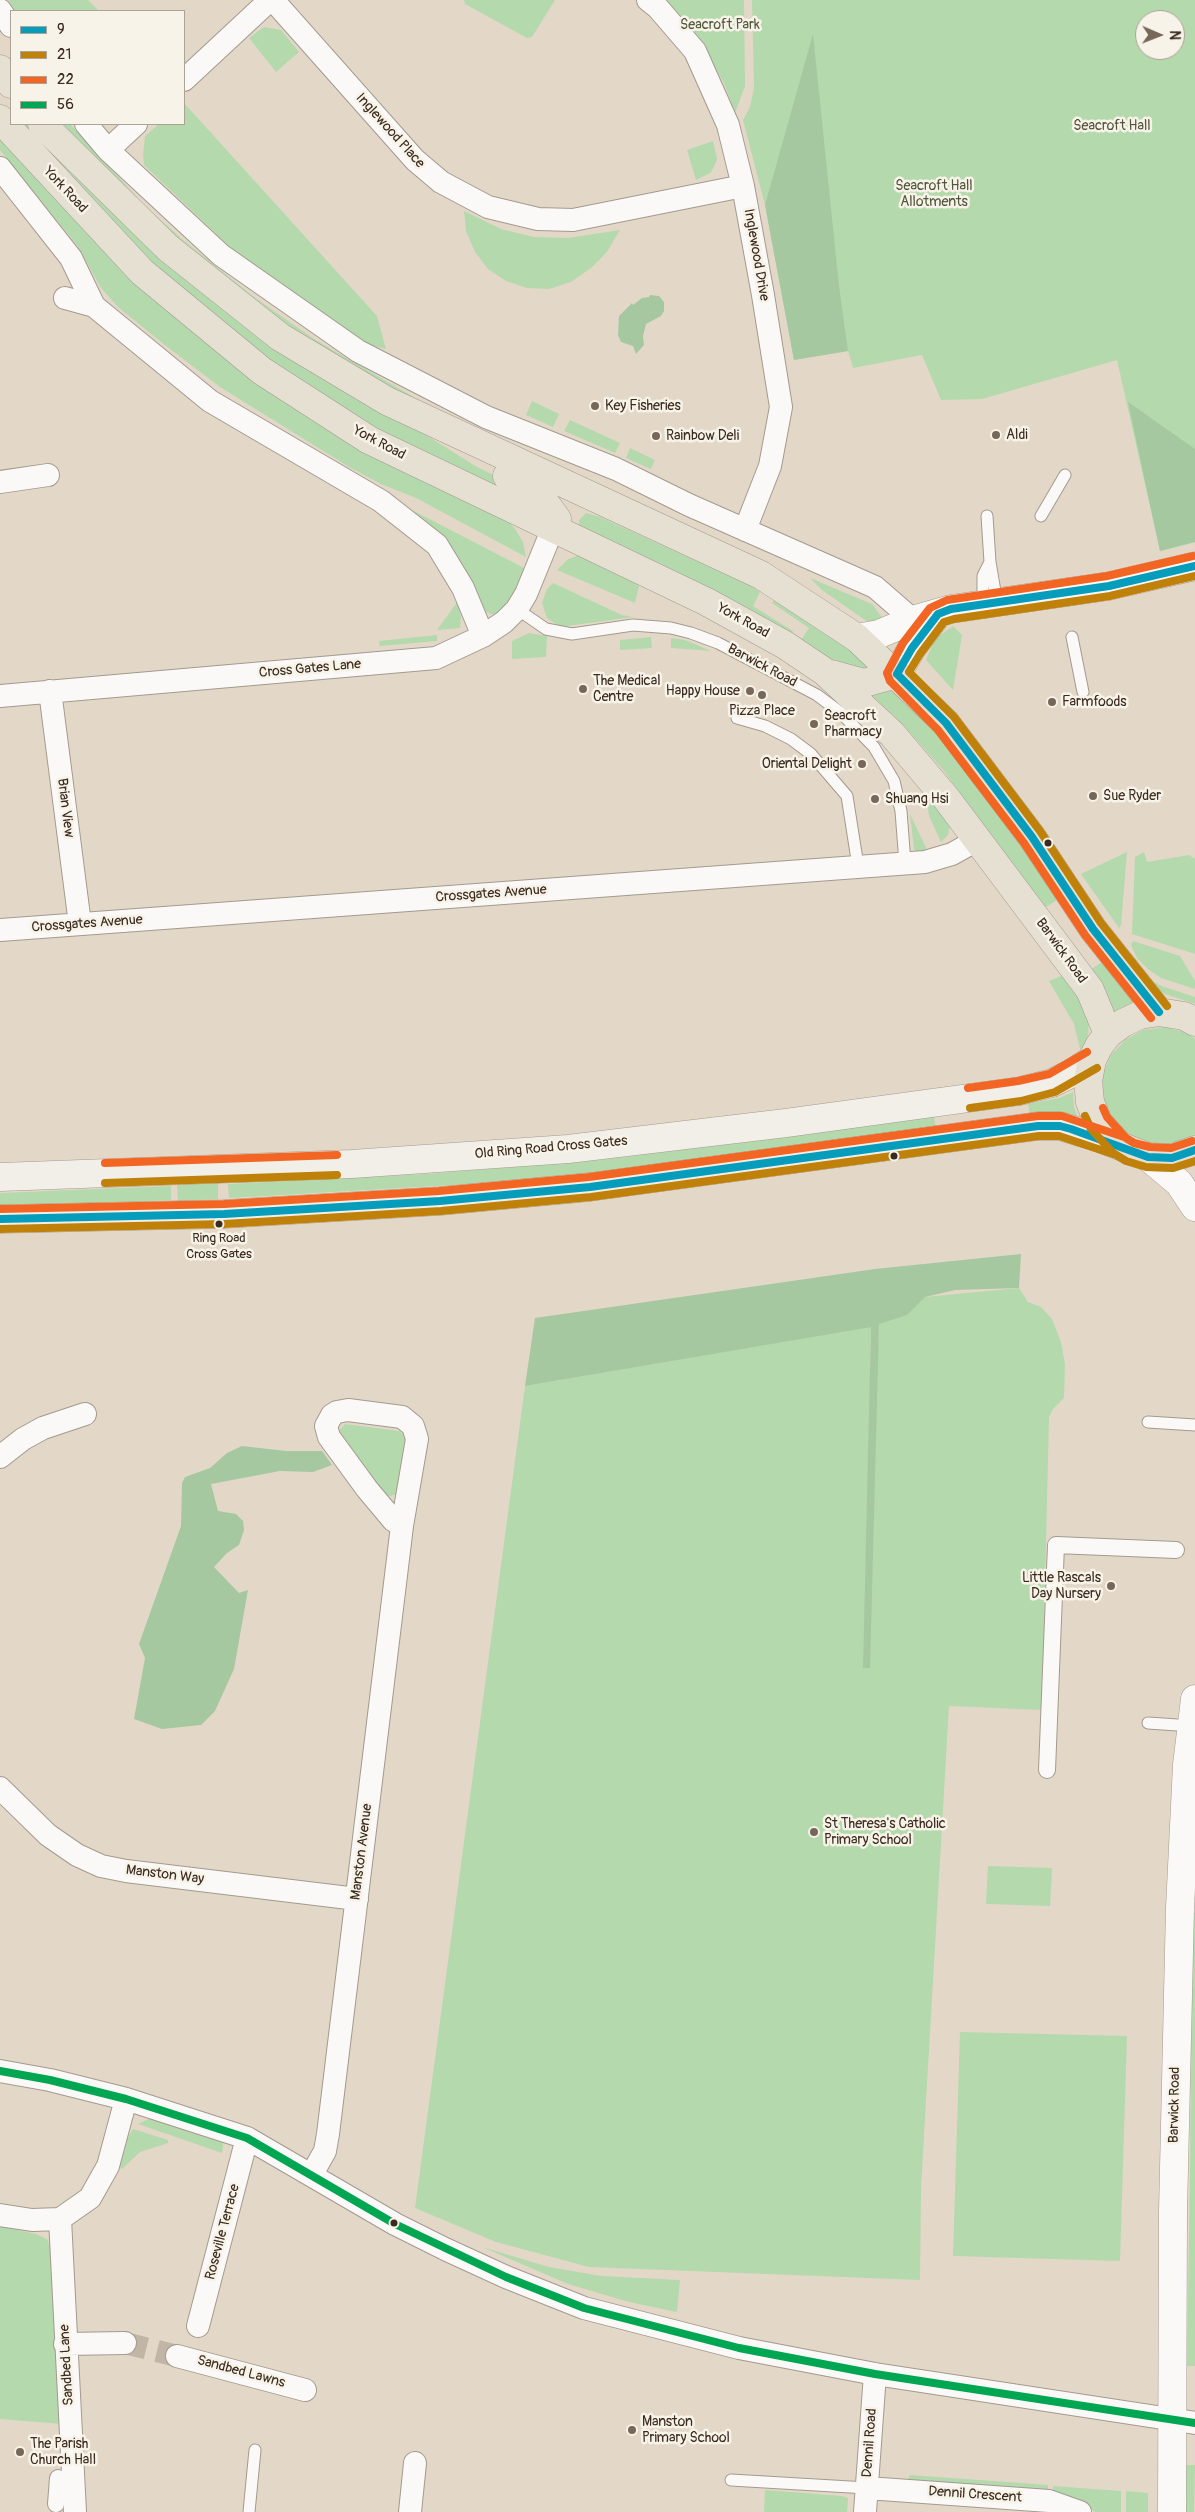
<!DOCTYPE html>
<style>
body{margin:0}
#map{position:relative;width:1195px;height:2512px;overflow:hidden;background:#e3d8c7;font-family:Pangolin,sans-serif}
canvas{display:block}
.legend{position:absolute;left:10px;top:10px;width:175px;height:115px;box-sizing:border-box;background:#f7f3e8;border:1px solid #aca397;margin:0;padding:6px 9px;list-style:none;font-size:15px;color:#3b2a1e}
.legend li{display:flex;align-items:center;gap:10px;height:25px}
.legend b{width:25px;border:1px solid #aca397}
.north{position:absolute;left:1135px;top:10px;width:50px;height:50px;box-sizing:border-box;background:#f7f3e8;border:1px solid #aca397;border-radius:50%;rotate:91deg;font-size:14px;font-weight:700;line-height:20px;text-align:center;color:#3b2a1e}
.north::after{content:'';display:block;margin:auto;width:18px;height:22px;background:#766759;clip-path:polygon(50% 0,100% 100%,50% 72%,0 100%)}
</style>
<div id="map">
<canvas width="1195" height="2512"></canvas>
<ul class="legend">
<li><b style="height:6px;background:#069cbc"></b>9</li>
<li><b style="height:6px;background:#bf8109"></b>21</li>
<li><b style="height:6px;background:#f26522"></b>22</li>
<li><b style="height:6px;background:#00a651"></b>56</li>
</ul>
<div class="north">N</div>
</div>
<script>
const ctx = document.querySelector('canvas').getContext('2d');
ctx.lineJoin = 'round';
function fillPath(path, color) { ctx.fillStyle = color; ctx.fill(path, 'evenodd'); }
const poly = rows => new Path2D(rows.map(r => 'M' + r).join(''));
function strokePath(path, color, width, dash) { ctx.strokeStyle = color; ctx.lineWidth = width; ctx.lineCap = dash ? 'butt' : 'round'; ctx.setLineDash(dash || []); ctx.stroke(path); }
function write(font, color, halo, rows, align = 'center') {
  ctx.font = font + ' Pangolin,sans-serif'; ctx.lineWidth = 5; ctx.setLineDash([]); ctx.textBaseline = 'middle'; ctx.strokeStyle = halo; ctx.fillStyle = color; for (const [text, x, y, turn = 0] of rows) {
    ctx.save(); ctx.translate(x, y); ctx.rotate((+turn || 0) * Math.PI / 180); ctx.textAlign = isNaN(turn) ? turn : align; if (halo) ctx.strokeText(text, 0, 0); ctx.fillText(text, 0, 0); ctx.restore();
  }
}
const green = poly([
 [8,0,88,0,99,11,15,11],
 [464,0,555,0,532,37,527,38,465,4],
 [665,0,744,0,745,86,735,113,724,83,692,28],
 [752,0,1195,0,1195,542,1160,551,1117,360,982,399,941,400,922,355,853,368,848,351,794,360,765,205,743,120,750,107,754,88],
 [1145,20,1175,20,1175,50,1145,50],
 [264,27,281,30,299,52,276,72,249,38],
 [184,103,377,316,386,349,362,343,230,247,144,165,143,155,145,136,159,124,184,124],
 [20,124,29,124,397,417,477,467,535,495,535,505,367,426,290,376,174,285,114,228],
 [56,124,70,124,147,208,182,239,254,297,314,339,424,403,662,513,666,517,449,420,334,357,255,304,179,244],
 [0,128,104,251,150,297,234,362,505,517,515,529,523,542,526,557,416,498,381,484,349,467,220,387,166,346,118,307,101,288,77,245,0,150],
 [713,141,717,159,714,167,710,173,696,180,687,150],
 [464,211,501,229,534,237,568,238,620,230,607,252,591,268,571,282,549,289,527,288,506,281,488,269,475,252,466,231],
 [532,401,559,414,553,427,526,415],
 [570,420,620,443,615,453,564,431],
 [630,448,655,460,651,469,626,458],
 [412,510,526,569,524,585,501,614,494,615,480,610,408,512],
 [586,513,600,517,751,586,760,592,753,606,793,631,789,638,579,526,579,520],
 [577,556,585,556,624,575,639,586,635,603,557,570,568,559],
 [810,578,872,604,886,623,875,627,822,590],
 [553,583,622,615,633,617,560,627,547,618,542,603,547,589],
 [775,598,810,617,875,668,849,669,799,643,809,628,772,603],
 [458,601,461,617,460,628,437,630],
 [953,626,962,635,953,690,926,660,935,639],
 [529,633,547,636,546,657,512,659,512,641],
 [437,635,437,641,380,646,379,641],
 [651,637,652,648,620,650,620,640],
 [671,638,685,640,711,651,671,648],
 [894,682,914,701,1060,898,1043,909,944,771,897,718,865,689],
 [924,782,950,826,948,835,941,842,929,816],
 [910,814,928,852,917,853,914,849],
 [1127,852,1121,925,1119,928,1081,874],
 [1144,852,1147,862,1189,855,1195,859,1195,954,1132,934,1135,857],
 [1133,941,1180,956,1195,981,1195,989,1161,978,1148,969,1137,958,1131,945],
 [1104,961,1120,986,1136,1002,1111,1017,1088,971],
 [1066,974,1089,1015,1088,1040,1081,1053,1074,1024,1049,981],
 [1150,979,1159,985,1195,997,1195,1004,1165,994,1154,988],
 [1164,1027,1188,1033,1195,1039,1195,1136,1181,1144,1160,1147,1140,1143,1122,1132,1109,1116,1102,1095,1103,1074,1111,1055,1125,1040,1143,1030],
 [1073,1092,1074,1107,1079,1121,1030,1118,1028,1104,1059,1098],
 [934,1116,936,1131,692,1164,504,1182,229,1198,228,1184,426,1174,599,1160,786,1137],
 [218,1183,218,1199,178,1201,177,1185],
 [171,1186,171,1200,0,1208,0,1193],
 [1019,1288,1028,1302,1041,1307,1052,1319,1061,1342,1065,1364,1064,1398,1053,1409,1049,1417,1042,1710,949,1706,921,2187,920,2280,589,2267,496,2242,415,2208,525,1386,871,1326,870,1369,877,1369,879,1324,925,1297],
 [345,1424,399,1431,406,1437,397,1494,387,1497,336,1434],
 [988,1866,1052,1868,1050,1906,986,1904],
 [1192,1912,1195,1913,1195,2366,1187,2366,1190,2176],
 [960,2032,1127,2036,1120,2261,953,2256],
 [153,2117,224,2138,222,2153,138,2124],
 [133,2129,168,2140,168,2143,140,2152,122,2169,119,2167,127,2139],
 [0,2226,36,2234,47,2239,51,2250,62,2424,0,2419],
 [482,2247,549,2267,601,2276,680,2280,677,2312,629,2302,568,2284],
 [1186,2465,1195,2465,1194,2512,1185,2512],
 [910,2475,1048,2485,1048,2492,906,2482],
 [1053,2486,1121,2491,1121,2512,1095,2512,1083,2502,1067,2495,1053,2493],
 [765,2490,842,2496,848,2498,847,2512,764,2512],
 [1126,2491,1148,2493,1148,2512,1126,2512]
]);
const forest = poly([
 [813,34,839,286,848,351,794,360,765,205],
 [650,295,659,296,664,302,664,311,661,316,646,324,643,336,644,345,636,354,633,346,621,342,618,335,619,316,632,303,633,305,642,298,649,297],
 [1128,402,1195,449,1195,542,1160,551],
 [1021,1254,1019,1288,955,1290,925,1297,907,1315,879,1324,870,1668,863,1668,871,1327,525,1386,535,1318,875,1269],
 [242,1446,286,1451,322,1451,332,1465,313,1472,280,1471,211,1484,218,1511,236,1514,243,1521,244,1530,239,1545,227,1553,214,1567,239,1593,248,1590,234,1669,215,1711,201,1725,162,1729,134,1719,145,1658,139,1644,181,1526,182,1483,185,1477,210,1468,227,1453]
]);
const minorTunnel = poly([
 [125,2343,177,2356]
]);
const service = poly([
 [987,516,990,562,997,603],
 [1041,516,1065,475],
 [983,605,983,576,990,562],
 [517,609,546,629,572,634,633,625,671,628,691,633,718,643,817,695,841,713,874,747,894,781,901,811,905,863],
 [1072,637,1083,692],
 [737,718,765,726,791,739,811,754,847,796,858,866],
 [1148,1422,1195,1425],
 [1148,1723,1192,1726],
 [731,2480,867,2488],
 [249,2512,255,2450]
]);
const pedestrian = poly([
 [1047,1770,1056,1545,1176,1550],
 [56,2504,58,2478]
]);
const minor = poly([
 [273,0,415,160,441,182,488,207,538,219,573,220,743,186],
 [648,0,658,8,695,51,728,125,743,186,763,295,781,407,770,466,745,530],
 [0,10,11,26],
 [184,80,270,0],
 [86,124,108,150,221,255,358,351,486,417,616,469,689,505,875,587,913,620],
 [108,150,136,124],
 [0,168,71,258,94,306,210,401,381,501,437,545,463,588,483,636],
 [65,298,94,306],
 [0,482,48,475],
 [50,691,80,924],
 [0,696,436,658,483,636,504,622,517,609,526,594,553,528],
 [0,930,925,862,952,854,977,840],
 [0,1457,23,1439,43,1428,85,1414],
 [0,1788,48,1835,77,1855,101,1866,126,1871,357,1899],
 [0,2071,50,2080,126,2099,247,2138,395,2224,445,2249,506,2277,584,2308,739,2348,875,2374,1195,2423],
 [312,2174,325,2151,328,2134,402,1526,417,1439,413,1426,402,1417,348,1410,337,1412,332,1415,326,1426,329,1437,367,1489,393,1520,402,1526],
 [0,2215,32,2220,60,2219,90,2198,108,2166,126,2099],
 [60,2219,75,2512],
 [198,2326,247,2138],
 [65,2344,125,2343],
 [177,2356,305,2390],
 [867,2488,1049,2501,1080,2512],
 [410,2512,415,2463],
 [865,2512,875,2374]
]);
const tertiary = poly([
 [857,638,879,634,913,620,951,609,1109,586,1195,566],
 [897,674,912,648,938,614],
 [1148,1157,1179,1183,1195,1207],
 [1172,2512,1173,2212,1180,1908,1187,1765,1195,1699]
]);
const secondary = poly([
 [0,1177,352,1164,568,1149,786,1123,1020,1091,1052,1083,1072,1073,1092,1060],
 [0,1219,224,1214,440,1201,590,1187,1038,1126,1060,1126,1097,1137,1120,1146]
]);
const trunk = poly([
 [0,69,11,84],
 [0,119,142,272,262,371,369,440,707,602,785,645,825,672,892,734,946,798,1090,990,1108,1034],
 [42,124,168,248,280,337,387,401,761,575,857,638,946,723,1032,837,1093,929,1159,1012],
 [507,476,538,493,557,519],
 [831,674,864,683,897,674],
 [1195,1022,1184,1016,1159,1012,1140,1015,1123,1023,1108,1034,1099,1046,1092,1060,1088,1081,1090,1102,1098,1122,1120,1146,1148,1157,1172,1158,1195,1150]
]);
const bus1 = poly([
 [897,674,946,723,1032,837,1093,929,1159,1012],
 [897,674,912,648,938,614,951,609,1109,586,1195,566],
 [0,1219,224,1214,440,1201,590,1187,1038,1126,1060,1126,1071,1129,1148,1157,1172,1158,1195,1150]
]);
const bus2 = poly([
 [1167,1006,1101,923,1040,831,954,717,909,672,920,654,944,622,954,619,1110,596,1195,576],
 [970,1108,1021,1101,1055,1092,1097,1068],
 [1085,1116,1091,1129,1113,1153,1126,1161,1146,1167,1173,1168,1195,1161],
 [105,1183,337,1175],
 [0,1229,224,1224,441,1211,591,1197,1039,1136,1059,1136,1116,1155]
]);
const bus3 = poly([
 [1151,1018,1085,935,1024,843,938,730,890,681,887,673,903,643,930,608,947,600,1107,576,1193,556],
 [968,1088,1018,1081,1049,1074,1087,1052],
 [1103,1108,1107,1117,1126,1138,1134,1143,1150,1147,1171,1148,1192,1141],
 [105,1163,337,1155],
 [0,1209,224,1204,439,1191,589,1177,1038,1116,1062,1116,1124,1137]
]);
const bus4 = poly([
 [0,2071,50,2080,126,2099,247,2138,395,2224,506,2277,584,2308,739,2348,875,2374,1195,2423]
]);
const markers = [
 [595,406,5,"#766759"],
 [996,435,5,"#766759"],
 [656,436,5,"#766759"],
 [583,689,5,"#766759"],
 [750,691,5,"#766759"],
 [762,695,5,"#766759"],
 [1052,702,5,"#766759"],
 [814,724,5,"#766759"],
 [862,764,5,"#766759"],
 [1093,796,5,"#766759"],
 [875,799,5,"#766759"],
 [1048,843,4.5,"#3b2a1e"],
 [894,1156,4.5,"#3b2a1e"],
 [219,1224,4.5,"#3b2a1e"],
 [1111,1586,5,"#766759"],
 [814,1832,5,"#766759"],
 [394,2223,4.5,"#3b2a1e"],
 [632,2430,5,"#766759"],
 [20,2452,5,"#766759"]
];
const busNames = [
 ["Ring Road",219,1239],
 ["Cross Gates",219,1255]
];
const parkNames = [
 ["Seacroft Park",720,25],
 ["Seacroft Hall",1112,126],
 ["Seacroft Hall",934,186],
 ["Allotments",934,202]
];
const streetNames = [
 ["Inglewood Place",390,131,48],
 ["York Road",65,190,47],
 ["Inglewood Drive",756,255,80],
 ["York Road",379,443,28],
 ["York Road",743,621,29],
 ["Barwick Road",762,666,28],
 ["Cross Gates Lane",310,669,-5],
 ["Brian View",65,808,83],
 ["Crossgates Avenue",491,894,-4],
 ["Crossgates Avenue",87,924,-4],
 ["Barwick Road",1061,951,54],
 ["Old Ring Road Cross Gates",551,1148,-5],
 ["Manston Avenue",362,1852,-83],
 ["Manston Way",165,1875,7],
 ["Barwick Road",1175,2105,-89],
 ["Roseville Terrace",223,2232,-75],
 ["Sandbed Lane",67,2365,-93],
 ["Sandbed Lawns",241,2372,15],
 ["Dennil Road",870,2443,-86],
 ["Dennil Crescent",975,2495,4]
];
const poiNames = [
 ["Key Fisheries",605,406],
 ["Aldi",1006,435],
 ["Rainbow Deli",666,436],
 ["The Medical",593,681],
 ["Centre",593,697],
 ["Happy House",740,691,"right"],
 ["Farmfoods",1062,702],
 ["Pizza Place",762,711,"center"],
 ["Seacroft",824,716],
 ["Pharmacy",824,732],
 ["Oriental Delight",852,764,"right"],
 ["Sue Ryder",1103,796],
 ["Shuang Hsi",885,799],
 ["Little Rascals",1101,1578,"right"],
 ["Day Nursery",1101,1594,"right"],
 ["St Theresa's Catholic",824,1824],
 ["Primary School",824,1840],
 ["Manston",642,2422],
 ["Primary School",642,2438],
 ["The Parish",30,2444],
 ["Church Hall",30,2460]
];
fillPath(green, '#b4d9ad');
fillPath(forest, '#a5c8a0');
strokePath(minorTunnel, '#c1b5a5', 22, [22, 11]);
strokePath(service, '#a39a8f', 13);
strokePath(pedestrian, '#a39a8f', 18);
strokePath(minor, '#a39a8f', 24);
strokePath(tertiary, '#a39a8f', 29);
strokePath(secondary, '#a39a8f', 29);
strokePath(trunk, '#a39a8f', 29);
strokePath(service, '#fbf9f7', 11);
strokePath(pedestrian, '#fbf9f7', 16);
strokePath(minor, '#fbf9f7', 22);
strokePath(tertiary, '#fbf9f7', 28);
strokePath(secondary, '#f2efe8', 28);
strokePath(trunk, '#e6e0d2', 28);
strokePath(bus1, '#069cbc', 8);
strokePath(bus2, '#bf8109', 8);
strokePath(bus3, '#f26522', 8);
strokePath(bus4, '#00a651', 8);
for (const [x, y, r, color] of markers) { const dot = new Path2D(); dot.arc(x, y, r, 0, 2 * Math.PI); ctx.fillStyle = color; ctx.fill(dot); strokePath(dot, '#f7f3e8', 2); }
write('13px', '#3b2a1e', '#f7f3e8', busNames);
write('14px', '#50563c', '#f7f3e8', parkNames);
write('14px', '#3b2a1e', '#f7f3e8', streetNames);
write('14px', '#3b2a1e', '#f7f3e8', poiNames, 'left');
</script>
